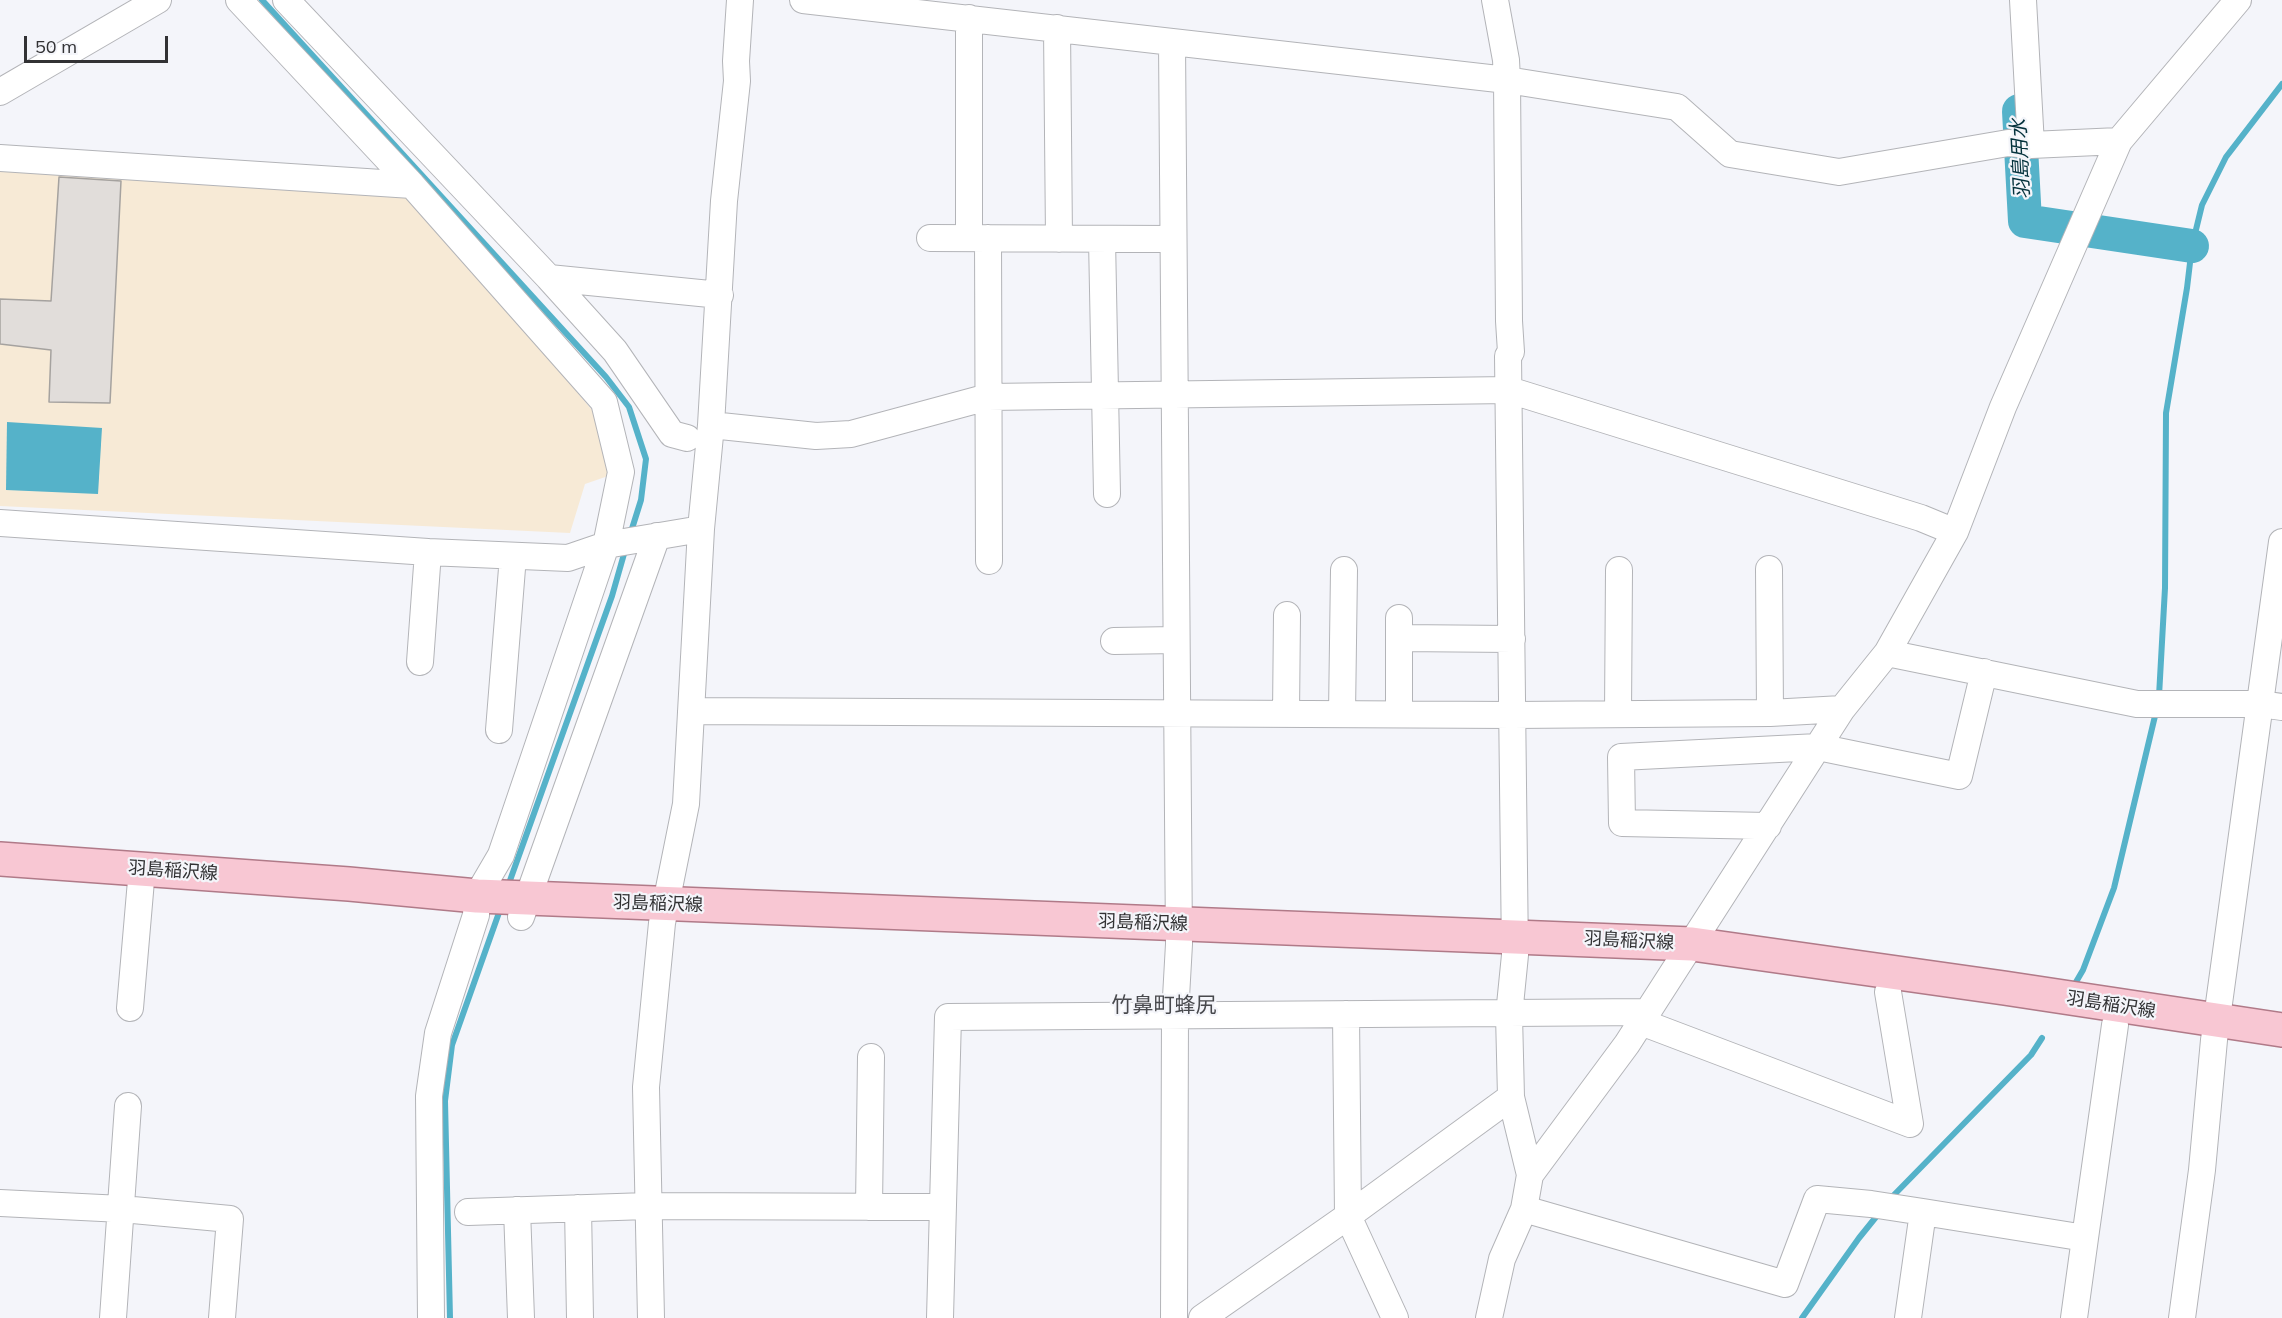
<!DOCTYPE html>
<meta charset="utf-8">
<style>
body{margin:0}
#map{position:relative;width:2282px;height:1318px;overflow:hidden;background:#f4f5fa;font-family:Mulish,sans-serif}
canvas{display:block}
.scale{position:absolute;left:24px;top:36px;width:144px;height:27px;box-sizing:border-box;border:3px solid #323234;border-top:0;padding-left:8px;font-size:18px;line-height:21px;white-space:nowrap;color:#323234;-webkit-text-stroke:4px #f4f5fa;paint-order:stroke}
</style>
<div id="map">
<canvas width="2282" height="1318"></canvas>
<div class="scale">50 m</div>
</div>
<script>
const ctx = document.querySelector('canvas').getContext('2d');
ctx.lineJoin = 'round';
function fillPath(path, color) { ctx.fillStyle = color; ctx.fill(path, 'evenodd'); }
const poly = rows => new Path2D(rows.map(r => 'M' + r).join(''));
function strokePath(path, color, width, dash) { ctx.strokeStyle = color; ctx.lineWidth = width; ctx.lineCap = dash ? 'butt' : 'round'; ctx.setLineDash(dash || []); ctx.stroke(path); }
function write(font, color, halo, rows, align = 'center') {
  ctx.font = font + ' Mulish,"Noto Sans JP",sans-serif'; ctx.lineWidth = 4.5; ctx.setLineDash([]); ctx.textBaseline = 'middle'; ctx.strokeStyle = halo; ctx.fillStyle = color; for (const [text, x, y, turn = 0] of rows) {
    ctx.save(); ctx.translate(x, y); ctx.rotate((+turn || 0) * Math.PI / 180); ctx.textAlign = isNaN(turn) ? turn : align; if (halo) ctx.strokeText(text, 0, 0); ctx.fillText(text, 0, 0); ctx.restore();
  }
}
const education = poly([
 [0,165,408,191,592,410,611,475,585,484,570,533,0,506]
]);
const water = poly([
 [7,422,102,428,98,494,6,490]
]);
const stream = poly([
 [262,0,606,377,629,407,646,459,641,500,630,535],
 [2159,696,2165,588,2166,413,2187,288,2192,246,2202,205,2226,157,2282,84],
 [508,886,612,596,626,547],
 [2076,982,2083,970,2114,888,2155,716],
 [1890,1199,2031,1055,2042,1038],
 [450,1318,445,1101,452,1045,501,907],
 [1802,1318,1859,1238,1880,1212]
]);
const river = poly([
 [2019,111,2025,221,2192,246]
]);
const building = poly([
 [59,177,121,181,110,403,49,402,51,350,0,344,0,299,51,301,59,177]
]);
const minor = poly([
 [239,0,412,185,604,402,621,472,606,545,501,855,477,896,476,915,438,1033,429,1096,431,1318],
 [286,0,549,278,720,295],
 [803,0,1507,80,1677,107,1730,154,1839,172,2008,143,2031,145],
 [2023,0,2031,145,2119,141],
 [969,18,969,238],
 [1057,28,1059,239],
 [1172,42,1179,944,1175,1015,1174,1318],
 [0,92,158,0],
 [0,158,412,185],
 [930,238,1173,239],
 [988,238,989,561],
 [1102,239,1107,494],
 [549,278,615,351,672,434,687,438],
 [711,425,816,436,851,434,988,397,1509,390,1921,518,1955,532],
 [0,523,428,552,568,558,606,545,701,529],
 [1769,569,1770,713],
 [1399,638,1512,639],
 [1114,641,1176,640],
 [1887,653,2137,704,2260,704,2282,707],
 [420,662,428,552],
 [691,711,1513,715,1770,713,1842,709],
 [1286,714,1287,615],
 [1342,714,1344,570],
 [1399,714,1399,618],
 [1618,714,1619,570],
 [499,730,513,556],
 [1768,826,1622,823,1621,757,1818,747,1959,776,1984,672],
 [521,917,657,536],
 [130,1008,142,869],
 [1346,1014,1348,1216,1395,1318],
 [1641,1022,1910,1124,1888,992],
 [1530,1175,1627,1044,1842,709,1887,653,1955,532,2003,407,2119,141,2238,0],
 [0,1203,122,1209,230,1219,222,1318],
 [869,1207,871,1057],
 [578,1208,580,1318],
 [1524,1209,1785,1284,1817,1199,1871,1204,1923,1212],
 [517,1210,521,1318],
 [468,1212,647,1206,943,1207],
 [113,1318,128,1106],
 [651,1318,646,1087,662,923,686,804,701,529,711,425,724,201,737,81,736,61,740,0],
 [940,1318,948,1017,1648,1012],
 [1202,1318,1348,1216,1511,1097],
 [1489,1318,1502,1259,1524,1209,1530,1175,1511,1097,1509,1015,1515,955,1508,356,1511,352,1509,321,1507,80,1506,60,1495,0],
 [1908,1318,1923,1212,2085,1238,2115,1025],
 [2074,1318,2085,1238],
 [2182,1318,2202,1170,2214,1040,2282,542]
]);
const major = poly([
 [0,859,349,884,477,896,1692,944,2004,988,2282,1030]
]);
const streetNames = [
 ["羽島稲沢線",173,871,4],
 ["羽島稲沢線",658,904,2],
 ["羽島稲沢線",1143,923,2],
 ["羽島稲沢線",1629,941,3],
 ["羽島稲沢線",2111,1005,9]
];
const waterNames = [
 ["羽島用水",2021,159,-93]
];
const quarterNames = [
 ["竹鼻町蜂尻",1164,1006]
];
fillPath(education, '#f7ead6');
fillPath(water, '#55b2c9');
strokePath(stream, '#55b2c9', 6);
strokePath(river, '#55b2c9', 34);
fillPath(building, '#e1ddda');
strokePath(building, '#a5a29f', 1.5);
strokePath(minor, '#b3b4b8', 28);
strokePath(major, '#b07a88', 36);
strokePath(minor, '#fff', 26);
strokePath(major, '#f8c7d3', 33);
write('18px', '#323234', '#f4f5fa', streetNames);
write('italic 20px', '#04323c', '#f4f5fa', waterNames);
write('21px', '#48494d', '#f4f5fa', quarterNames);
</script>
